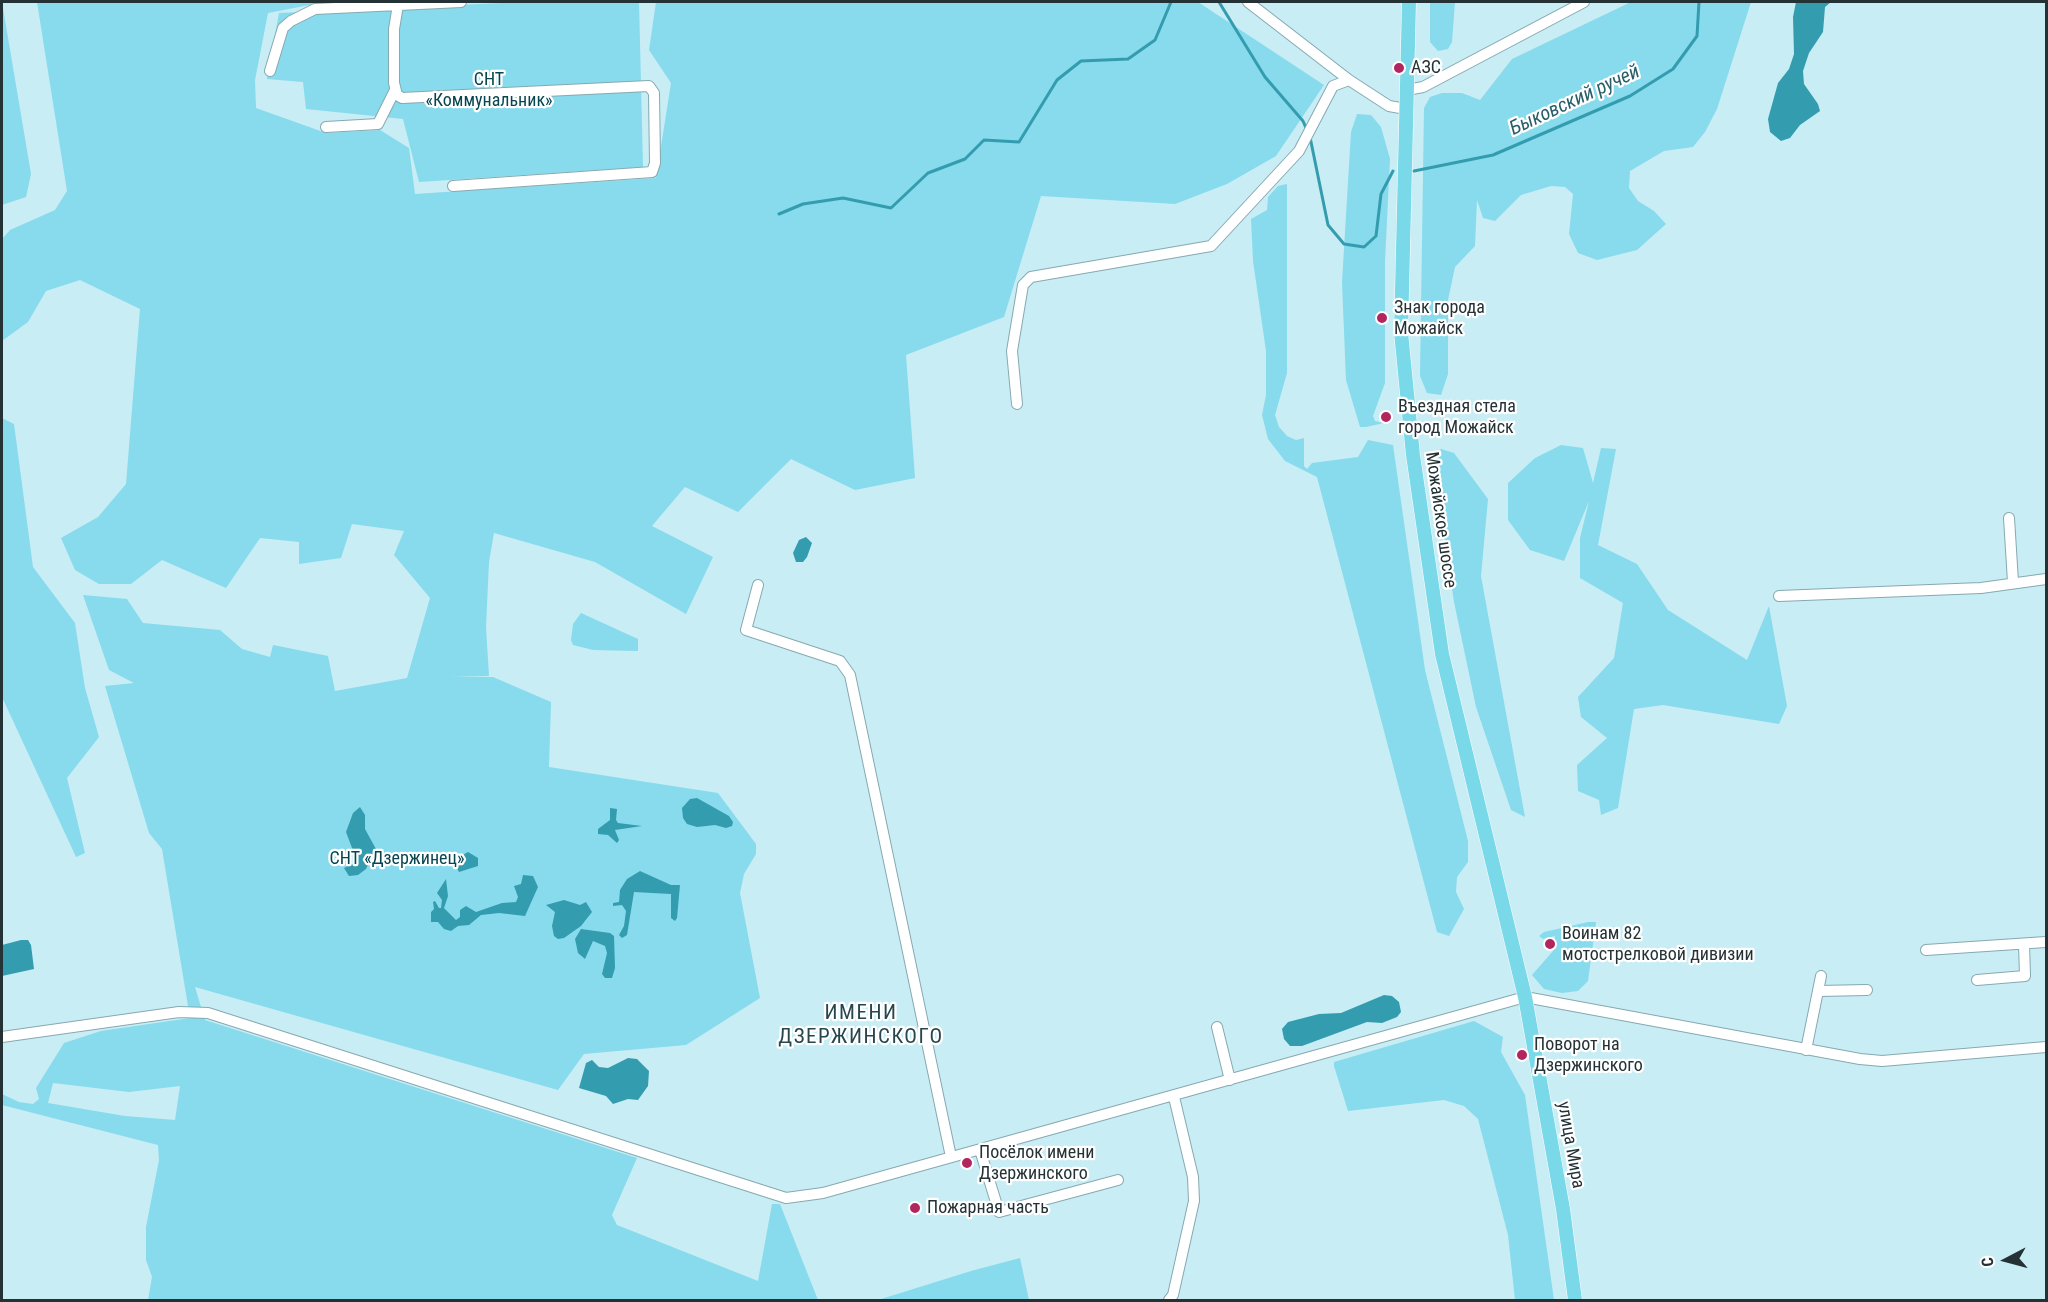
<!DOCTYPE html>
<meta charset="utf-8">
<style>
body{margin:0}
#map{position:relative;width:2048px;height:1302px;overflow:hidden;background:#c8edf5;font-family:"Roboto Condensed",sans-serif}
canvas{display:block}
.frame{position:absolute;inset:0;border:3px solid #243235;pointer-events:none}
.north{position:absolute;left:1976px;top:1230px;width:60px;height:60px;-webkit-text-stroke:4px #fff;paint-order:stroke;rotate:264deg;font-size:16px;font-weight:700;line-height:24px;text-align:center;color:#243235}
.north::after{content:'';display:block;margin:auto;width:21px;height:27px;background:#243235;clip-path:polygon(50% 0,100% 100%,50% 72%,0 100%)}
</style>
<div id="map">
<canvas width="2048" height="1302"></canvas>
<div class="frame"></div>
<div class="north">С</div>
</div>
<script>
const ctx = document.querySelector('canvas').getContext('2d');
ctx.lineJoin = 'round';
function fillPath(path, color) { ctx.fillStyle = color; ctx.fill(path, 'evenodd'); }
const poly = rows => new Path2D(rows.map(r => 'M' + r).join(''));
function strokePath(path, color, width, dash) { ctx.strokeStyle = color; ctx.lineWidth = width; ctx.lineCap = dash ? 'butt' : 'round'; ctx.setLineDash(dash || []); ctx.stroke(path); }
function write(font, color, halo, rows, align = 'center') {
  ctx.font = font + ' "Roboto Condensed",sans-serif'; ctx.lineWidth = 4.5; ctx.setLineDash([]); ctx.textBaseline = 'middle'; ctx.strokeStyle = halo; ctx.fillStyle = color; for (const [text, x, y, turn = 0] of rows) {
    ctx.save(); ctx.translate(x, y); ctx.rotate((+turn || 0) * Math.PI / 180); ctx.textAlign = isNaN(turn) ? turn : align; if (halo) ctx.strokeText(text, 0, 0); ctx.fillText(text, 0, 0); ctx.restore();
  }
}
const green = poly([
 [2,2,31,174,26,197,2,205],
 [37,2,325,2,268,13,255,80,256,108,326,133,380,130,409,148,415,194,656,178,671,83,649,50,656,2,1198,2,1324,85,1276,156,1227,184,1175,204,1041,196,1004,317,906,355,915,478,855,490,791,459,738,512,685,487,652,526,713,557,686,614,595,562,494,533,489,562,486,627,489,676,450,677,493,677,551,702,549,767,718,793,756,844,756,854,744,874,740,893,760,998,686,1045,584,1054,558,1090,195,987,205,1020,637,1158,612,1215,617,1225,758,1281,772,1204,780,1204,818,1300,148,1300,152,1277,146,1260,146,1227,159,1160,158,1145,2,1105,2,1094,19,1102,33,1104,39,1099,36,1088,64,1043,101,1031,190,1018,162,849,149,833,105,686,134,683,109,670,83,595,127,599,143,623,220,630,242,649,270,657,273,645,328,656,335,691,407,678,430,598,394,555,404,531,352,524,341,558,299,564,299,542,260,538,226,588,162,560,131,584,99,584,75,570,61,538,98,517,126,484,140,309,80,280,46,291,28,322,2,341,2,239,10,230,55,210,67,191],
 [53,1083,129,1092,180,1086,175,1120,125,1116,48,1103],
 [524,2,639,2,643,167,419,182,403,119,306,109,303,82,267,79,279,13],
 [1430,2,1455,2,1452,42,1448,49,1438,51,1430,42],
 [1631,2,1751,2,1717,109,1705,132,1693,147,1664,151,1630,171,1629,188,1638,201,1654,211,1666,224,1637,250,1597,260,1578,253,1569,234,1573,194,1565,187,1551,186,1521,195,1495,221,1483,218,1477,200,1475,246,1455,267,1448,300,1448,374,1441,395,1427,393,1420,376,1424,108,1430,97,1442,93,1462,93,1480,100,1512,59],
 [1357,114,1371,115,1381,127,1390,159,1385,262,1385,383,1373,416,1375,421,1384,423,1366,427,1360,427,1346,380,1342,282,1351,132],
 [1287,184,1287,373,1275,415,1279,427,1287,436,1296,440,1304,438,1304,466,1307,469,1312,463,1358,457,1368,440,1393,445,1425,670,1468,841,1468,862,1457,877,1456,892,1464,909,1449,936,1437,932,1317,477,1285,461,1268,439,1262,415,1266,395,1266,351,1253,261,1251,219,1267,210,1268,197,1278,186],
 [2,418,14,424,33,567,75,623,85,688,99,737,67,778,85,853,76,857,2,697],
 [1561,445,1583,448,1593,483,1601,448,1616,449,1598,545,1637,564,1668,610,1747,660,1769,606,1787,706,1779,724,1663,705,1634,709,1618,808,1601,815,1599,800,1578,791,1577,765,1607,738,1581,717,1578,697,1614,658,1623,603,1580,578,1580,538,1589,501,1564,561,1530,550,1508,520,1508,483,1535,458],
 [1441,449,1454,453,1488,499,1481,576,1525,817,1511,810,1476,707,1454,602,1432,455],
 [581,613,638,639,638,651,593,650,573,645,571,640,573,624],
 [1588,922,1596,922,1588,981,1578,991,1562,993,1544,989,1532,975,1553,951,1555,936,1543,939,1539,936,1544,932],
 [1474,1021,1503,1037,1501,1052,1525,1095,1554,1300,1515,1300,1508,1235,1478,1119,1464,1106,1444,1100,1348,1111,1334,1066,1334,1062],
 [1020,1258,1029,1300,878,1300,971,1271]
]);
const water = poly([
 [1796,2,1831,2,1825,7,1823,32,1809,53,1803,71,1804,84,1818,104,1820,111,1800,125,1790,138,1781,141,1770,132,1768,119,1778,83,1789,69,1794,54,1793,17],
 [806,537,812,543,807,557,803,562,796,562,793,553,799,540],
 [697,798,729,816,733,822,732,826,726,828,715,825,697,827,687,824,683,818,682,808,690,799],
 [360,807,365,815,365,829,376,849,366,869,358,875,349,876,344,868,354,863,355,856,346,832,353,813],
 [610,808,617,809,616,820,618,823,642,826,615,830,619,840,617,843,608,835,598,834,598,829,610,820],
 [468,852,478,858,478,866,459,872,455,864,461,856],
 [640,871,671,885,680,885,677,918,675,921,671,918,671,894,634,892,627,935,622,938,619,935,624,926,626,911,622,905,613,906,613,903,619,902,620,890,627,879],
 [523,875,533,876,538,887,525,916,499,913,481,915,469,925,458,926,451,931,444,929,438,922,431,922,431,912,434,909,433,902,435,901,439,908,441,908,442,900,437,893,446,879,448,896,444,908,456,920,460,917,460,910,466,906,476,912,502,903,516,902,518,897,514,886,521,884],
 [564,900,580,905,586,902,592,912,581,926,564,938,558,939,554,936,552,926,555,912,546,905],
 [581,929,610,933,614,936,615,968,612,978,605,978,602,974,607,953,605,946,593,941,585,959,578,953,575,939],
 [21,940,28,940,31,945,34,969,2,976,2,945],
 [1384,995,1392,996,1399,1002,1401,1012,1397,1017,1382,1023,1367,1022,1302,1046,1290,1046,1284,1039,1282,1029,1288,1022,1319,1014,1341,1013],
 [628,1058,637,1059,649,1071,648,1086,638,1100,628,1099,613,1104,606,1096,579,1088,586,1063,592,1060,599,1067,608,1068]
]);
const stream = poly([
 [1219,2,1265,77,1303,121,1306,128],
 [1310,137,1328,225,1344,244,1364,247,1376,236,1381,194,1393,171],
 [1414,171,1493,155,1630,96,1673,69,1697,36,1699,2],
 [779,214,803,204,843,198,891,208,928,173,965,159,984,140,1019,142,1057,80,1081,61,1128,59,1155,40,1171,2]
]);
const minor = poly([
 [1248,2,1349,80,1389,106,1406,109],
 [398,5,394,29,394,83,397,95,402,98,649,86,654,93,655,163,652,172,453,186],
 [270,71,283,28,291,21,315,9,461,2],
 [1407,90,1423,87,1584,2],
 [326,127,378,124,395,90],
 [1017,404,1012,351,1023,285,1031,277,1211,246,1299,151,1333,86,1349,80],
 [2009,518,2013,582],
 [758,585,746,630,840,661,850,675,951,1157],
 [1779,596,1981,588,2046,579],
 [1926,950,2046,942],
 [1977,980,2025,976,2024,944],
 [1819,991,1867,990],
 [1217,1027,1230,1080],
 [2,1037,179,1012,208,1013,786,1198,823,1193,1525,997,1860,1059,1882,1061,2046,1047],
 [1806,1050,1821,976],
 [980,1150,999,1212,1118,1180],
 [1169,1300,1173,1295,1194,1201,1193,1177,1174,1097]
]);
const major = poly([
 [1409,2,1401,332,1413,455,1442,654,1525,997,1563,1209,1575,1300]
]);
const markers = [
 [1399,68,6,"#b2255f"],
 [1382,318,6,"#b2255f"],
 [1386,417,6,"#b2255f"],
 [1550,944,6,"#b2255f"],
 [1522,1055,6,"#b2255f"],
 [967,1163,6,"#b2255f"],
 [915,1208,6,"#b2255f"]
];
const poiNames = [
 ["АЗС",1411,68],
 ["Знак города",1394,308],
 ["Можайск",1394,329],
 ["Въездная стела",1398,407],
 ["город Можайск",1398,428],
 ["Воинам 82",1562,934],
 ["мотострелковой дивизии",1562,955],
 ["Поворот на",1534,1045],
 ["Дзержинского",1534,1066],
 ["Посёлок имени",979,1153],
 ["Дзержинского",979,1174],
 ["Пожарная часть",927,1208]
];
const parkNames = [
 ["СНТ",489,80],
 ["«Коммунальник»",489,101],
 ["СНТ «Дзержинец»",397,859]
];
const streetNames = [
 ["Можайское шоссе",1440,520,82],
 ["улица Мира",1570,1145,80]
];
const waterNames = [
 ["Быковский ручей",1575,101,-25]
];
const quarterNames = [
 ["ИМЕНИ",861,1014],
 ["ДЗЕРЖИНСКОГО",861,1038]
];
fillPath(green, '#87dbec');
fillPath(water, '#349caf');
strokePath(stream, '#349caf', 3);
strokePath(minor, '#86a9b1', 12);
strokePath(major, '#fff', 15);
strokePath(minor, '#fff', 10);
strokePath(major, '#7ad9e8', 14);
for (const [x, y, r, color] of markers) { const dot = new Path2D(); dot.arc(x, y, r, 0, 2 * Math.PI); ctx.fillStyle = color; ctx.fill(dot); strokePath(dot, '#fff', 2); }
write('18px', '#243235', '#fff', poiNames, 'left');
write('18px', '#074650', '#fff', parkNames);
write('18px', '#243235', '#fff', streetNames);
write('italic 20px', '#275f69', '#fff', waterNames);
ctx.letterSpacing = '1.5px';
write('21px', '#27474d', '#fff', quarterNames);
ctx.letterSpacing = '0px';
</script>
